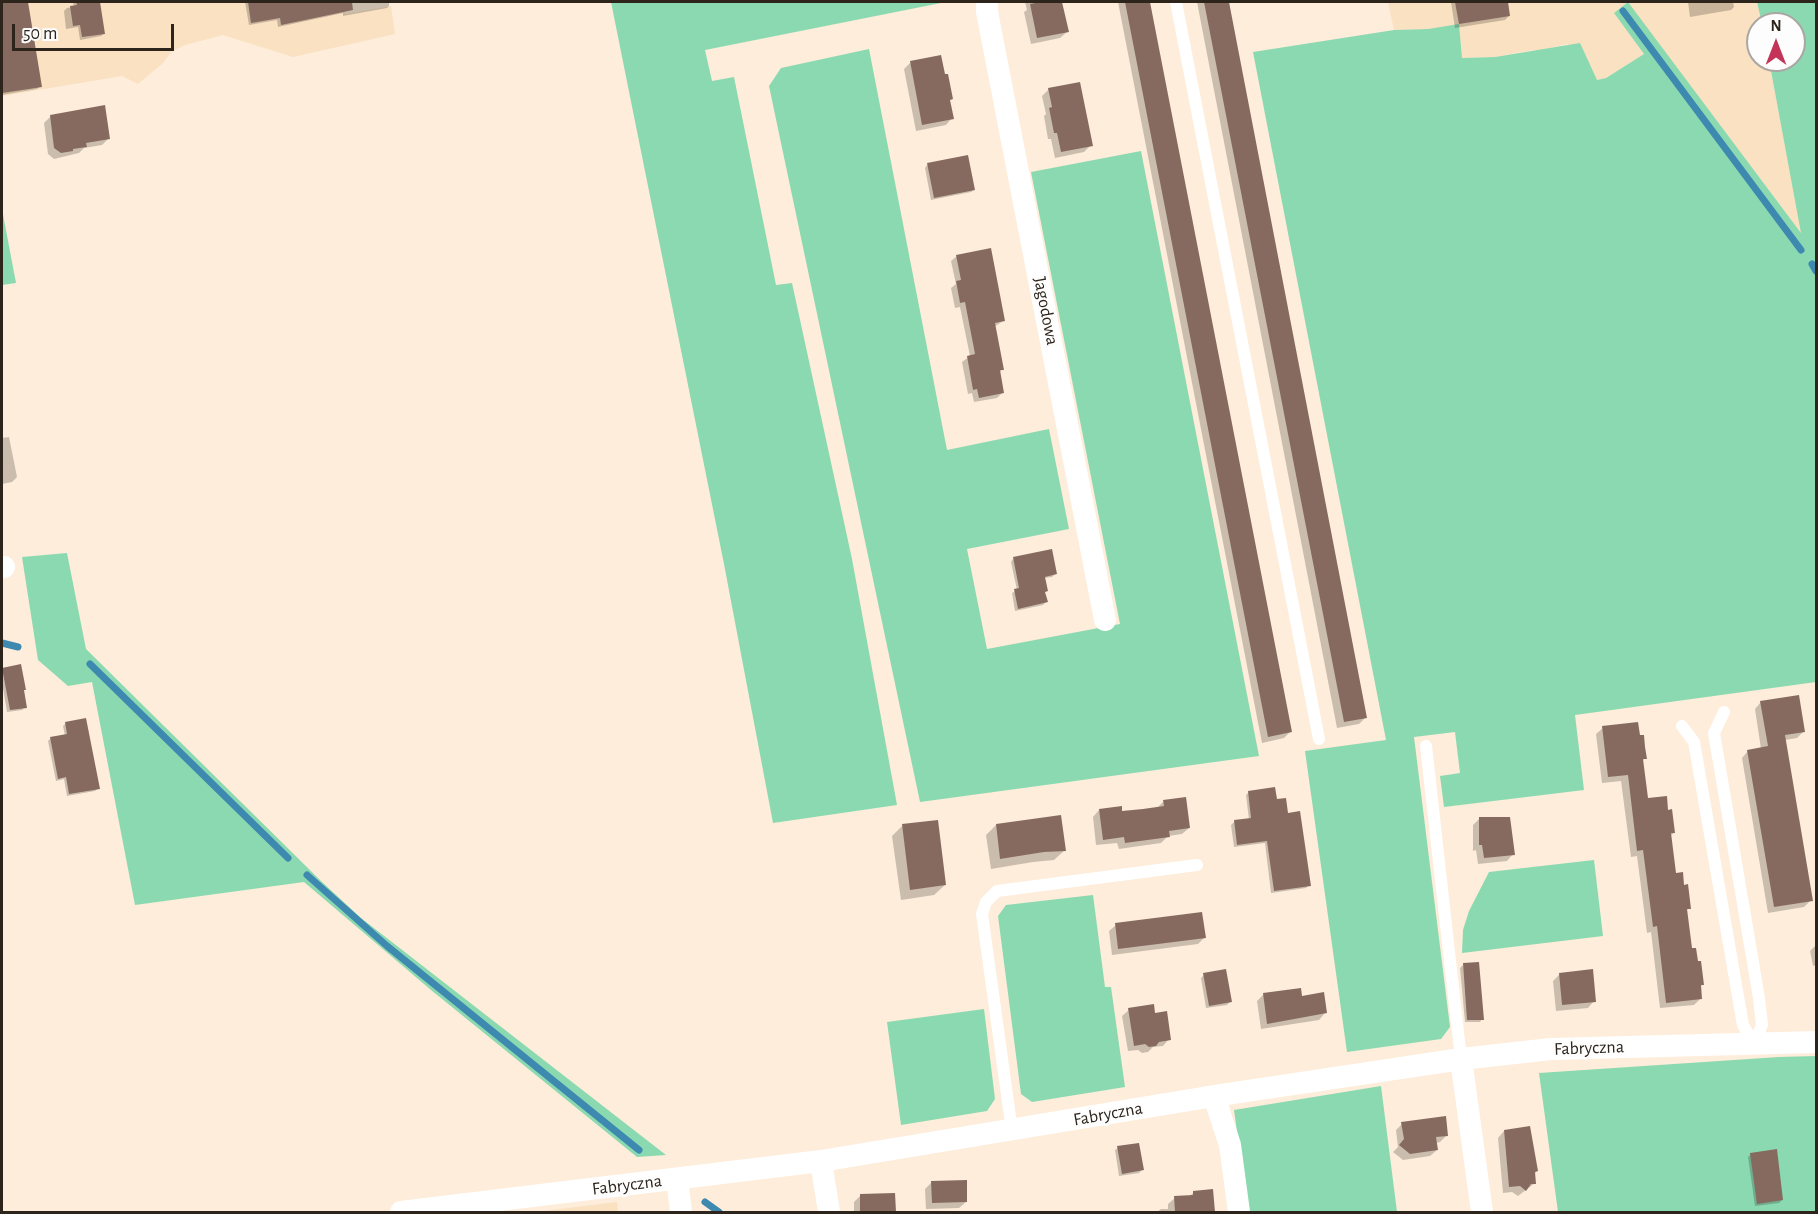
<!DOCTYPE html>
<style>
body{margin:0}
#map{position:relative;width:1818px;height:1214px;overflow:hidden;background:#fdedda;font-family:"Alegreya Sans",sans-serif}
canvas{display:block}
.frame{position:absolute;inset:0;border:3px solid #2d251c;pointer-events:none}
.north{position:absolute;left:1746px;top:12px;width:60px;height:60px;box-sizing:border-box;background:#fdfdfd;border:2px solid #aaa7a3;border-radius:50%;rotate:0deg;font-size:16px;font-weight:700;line-height:24px;text-align:center;color:#2d251c}
.north::after{content:'';display:block;margin:auto;width:21px;height:27px;background:#c33458;clip-path:polygon(50% 0,100% 100%,50% 72%,0 100%)}
.scale{position:absolute;left:12px;top:24px;width:162px;height:27px;box-sizing:border-box;border:3px solid #2d251c;border-top:0;padding-left:8px;font-size:18px;line-height:21px;white-space:nowrap;color:#2d251c;-webkit-text-stroke:4px #fdfdfd;paint-order:stroke}
</style>
<div id="map">
<canvas width="1818" height="1214"></canvas>
<div class="frame"></div>
<div class="north">N</div>
<div class="scale">50 m</div>
</div>
<script>
const ctx = document.querySelector('canvas').getContext('2d');
ctx.lineJoin = 'round';
function fillPath(path, color) { ctx.fillStyle = color; ctx.fill(path, 'evenodd'); }
const poly = rows => new Path2D(rows.map(r => 'M' + r).join(''));
function strokePath(path, color, width, dash) { ctx.strokeStyle = color; ctx.lineWidth = width; ctx.lineCap = dash ? 'butt' : 'round'; ctx.setLineDash(dash || []); ctx.stroke(path); }
function write(font, color, halo, rows, align = 'center') {
  ctx.font = font + ' "Alegreya Sans",sans-serif'; ctx.lineWidth = 6; ctx.setLineDash([]); ctx.textBaseline = 'middle'; ctx.strokeStyle = halo; ctx.fillStyle = color; for (const [text, x, y, turn = 0] of rows) {
    ctx.save(); ctx.translate(x, y); ctx.rotate((+turn || 0) * Math.PI / 180); ctx.textAlign = isNaN(turn) ? turn : align; if (halo) ctx.strokeText(text, 0, 0); ctx.fillText(text, 0, 0); ctx.restore();
  }
}
const built = poly([
 [2,2,248,2,252,22,280,18,281,24,345,11,346,14,391,6,395,34,293,57,223,35,185,45,171,52,163,63,138,84,122,76,2,96],
 [1388,2,1757,2,1762,24,1758,24,1758,60,1769,60,1802,234,1628,3,1614,13,1644,54,1606,78,1597,80,1568,44,1540,50,1532,50,1495,57,1462,58,1459,25,1428,29,1394,30],
 [617,1202,618,1212,536,1212]
]);
const green = poly([
 [611,2,946,2,705,50,712,81,734,77,776,285,792,283,852,559,897,805,773,823,724,564],
 [1628,2,1801,233,1769,60,1794,60,1794,24,1762,24,1757,2,1816,2,1816,682,1575,715,1584,790,1444,807,1440,776,1460,773,1455,732,1414,737,1450,1027,1441,1039,1347,1052,1305,751,1386,740,1253,52,1394,30,1428,29,1459,24,1462,58,1495,57,1580,43,1597,80,1606,78,1644,54,1614,13],
 [869,49,947,450,1049,429,1069,529,967,549,987,649,1120,624,1031,172,1141,151,1259,756,920,802,769,86,781,68],
 [2,209,16,283,2,285],
 [67,553,86,649,321,881,361,918,666,1155,637,1157,431,990,304,882,135,905,92,682,68,686,38,660,22,557],
 [1594,860,1603,936,1462,953,1463,930,1469,911,1489,872],
 [1093,895,1105,987,1111,987,1125,1087,1032,1102,1021,1094,998,916,1006,905],
 [984,1009,995,1099,987,1111,901,1125,887,1022],
 [1816,1056,1816,1212,1558,1212,1539,1073,1779,1057],
 [1381,1086,1397,1212,1248,1212,1234,1110]
]);
const shadow = poly([
 [2,2,27,2,40,86,37,89,2,95],
 [73,2,99,2,104,33,101,36,80,40,78,27,66,29,64,11,67,8,74,7],
 [245,2,389,2,389,6,387,8,343,16,343,13,278,27,277,20,249,25],
 [1025,2,1061,2,1067,32,1060,38,1031,44,1024,12,1027,10],
 [1118,2,1149,2,1290,732,1284,738,1262,743],
 [1197,2,1228,2,1366,717,1359,724,1337,728],
 [1451,2,1506,2,1509,16,1505,20,1455,28],
 [1688,2,1733,2,1734,7,1731,10,1690,17],
 [910,63,952,99,949,101,952,118,946,125,916,131,904,69],
 [1049,89,1091,145,1084,152,1055,158,1051,139,1048,139,1044,116,1046,114,1042,96],
 [51,116,109,138,102,145,84,148,79,153,54,159,48,154,44,123],
 [927,165,974,190,971,192,931,200,925,168],
 [957,256,1003,321,994,327,1003,369,999,373,1003,392,997,398,974,402,972,393,968,394,962,362,970,356,960,307,955,308,951,288,956,284,951,261],
 [9,437,17,477,12,482,2,484,2,438],
 [1013,559,1055,574,1052,577,1044,578,1047,590,1044,593,1046,602,1043,605,1015,611,1012,593,1017,590,1011,562],
 [2,669,23,691,25,707,22,710,7,712,2,682],
 [1761,702,1804,731,1797,738,1785,740,1811,900,1804,907,1768,913,1742,758,1748,751,1761,749,1755,709],
 [66,723,98,788,95,791,67,796,64,779,56,781,48,741,51,738,65,736,63,726],
 [1603,728,1645,758,1642,762,1647,800,1667,811,1674,833,1670,836,1675,874,1689,908,1686,911,1690,950,1703,984,1700,987,1701,998,1694,1005,1660,1008,1651,932,1647,933,1637,856,1631,857,1621,781,1602,783,1596,734],
 [1249,792,1276,801,1287,815,1309,885,1306,888,1271,893,1265,843,1234,847,1231,825,1234,822,1249,820,1246,795],
 [1163,802,1189,828,1182,834,1168,836,1161,843,1119,849,1117,843,1096,845,1093,817,1099,810,1121,813,1157,808],
 [1479,819,1513,854,1507,861,1478,864,1476,850,1473,851,1473,825],
 [996,825,1065,850,1054,860,1033,862,991,869,986,835],
 [902,826,945,885,934,895,901,900,892,836],
 [1116,925,1204,938,1198,944,1112,955,1109,931],
 [1816,945,1816,965,1813,966,1810,951],
 [1463,965,1482,1019,1480,1022,1465,1022,1460,968],
 [1560,974,1594,1001,1588,1008,1556,1011,1553,981],
 [1204,975,1230,1002,1227,1005,1206,1008,1201,978],
 [1263,995,1301,997,1325,1013,1319,1020,1261,1029,1257,1001],
 [1129,1010,1154,1015,1169,1039,1163,1046,1153,1047,1148,1052,1142,1053,1138,1050,1128,1051,1122,1016],
 [1402,1124,1447,1135,1440,1142,1436,1143,1437,1150,1430,1156,1403,1160,1393,1152,1398,1147,1396,1130],
 [1504,1131,1537,1171,1534,1174,1535,1183,1518,1196,1512,1192,1503,1193,1498,1138],
 [1118,1148,1142,1170,1139,1173,1119,1176,1115,1150],
 [1751,1154,1782,1200,1779,1203,1755,1206,1748,1157],
 [932,1182,966,1202,959,1208,926,1209,925,1189],
 [1212,1191,1213,1212,1157,1212,1161,1209,1168,1209,1168,1204,1175,1198,1189,1197,1194,1192],
 [894,1195,894,1212,854,1212,854,1202,860,1196]
]);
const stream = poly([
 [1623,11,1801,250],
 [1812,264,1816,271],
 [2,643,18,647],
 [90,664,288,858],
 [307,875,387,946,639,1150],
 [705,1202,719,1212]
]);
const building = poly([
 [2,2,28,2,42,87,2,93],
 [76,2,100,2,105,34,82,37,80,25,73,26,70,6,77,5],
 [248,2,352,2,353,10,281,25,280,18,251,23],
 [1041,2,1062,2,1069,32,1037,38,1030,4],
 [1125,2,1150,2,1292,732,1268,737],
 [1204,2,1229,2,1367,718,1344,722],
 [1455,2,1508,2,1510,16,1459,24],
 [941,55,945,74,948,74,953,99,950,100,954,119,922,125,910,61],
 [1080,82,1093,146,1061,152,1057,133,1054,133,1049,108,1052,107,1048,88],
 [105,105,110,139,86,143,87,147,73,149,73,151,61,153,54,148,50,115],
 [968,155,975,190,934,198,927,163],
 [991,248,1005,321,995,323,1004,370,1000,370,1004,393,979,398,977,389,973,390,967,356,975,354,965,302,960,303,956,281,961,280,956,255],
 [1052,549,1057,574,1045,577,1048,591,1045,592,1048,602,1018,609,1014,589,1019,588,1013,557],
 [21,664,26,690,24,690,27,708,10,710,2,668],
 [1799,695,1805,732,1785,735,1813,901,1774,907,1747,750,1768,746,1760,701],
 [86,718,100,789,69,794,66,777,58,779,50,737,67,734,65,722],
 [1638,722,1640,735,1644,735,1645,747,1647,759,1643,759,1648,798,1667,796,1668,810,1672,809,1675,833,1671,833,1676,873,1683,872,1684,885,1688,884,1691,909,1687,909,1692,948,1696,948,1698,961,1701,961,1704,985,1701,985,1702,999,1666,1003,1657,926,1653,927,1643,850,1637,851,1628,775,1608,777,1602,726],
 [1275,787,1277,799,1286,798,1288,813,1300,811,1311,886,1274,891,1267,841,1237,845,1234,820,1251,818,1248,791],
 [1186,797,1190,828,1169,831,1170,837,1125,843,1124,837,1103,840,1099,809,1122,806,1122,811,1143,809,1164,806,1163,800],
 [1061,815,1066,851,1044,852,1000,859,996,824],
 [1479,817,1510,817,1515,855,1484,858,1482,845,1479,845],
 [938,820,946,885,910,890,902,824],
 [1202,912,1206,938,1118,949,1115,923],
 [1479,962,1484,1020,1467,1020,1463,963],
 [1226,969,1232,1002,1209,1006,1203,973],
 [1593,969,1596,1002,1562,1005,1559,973],
 [1301,988,1302,996,1324,992,1327,1013,1267,1024,1263,993],
 [1154,1004,1155,1013,1167,1011,1171,1040,1159,1042,1156,1046,1149,1047,1145,1044,1134,1046,1128,1008],
 [1446,1116,1448,1136,1436,1137,1438,1150,1410,1154,1399,1145,1404,1139,1401,1122],
 [1530,1126,1538,1171,1535,1172,1536,1184,1531,1184,1526,1191,1520,1186,1509,1187,1504,1130],
 [1139,1143,1144,1170,1122,1174,1117,1146],
 [1777,1149,1783,1200,1757,1204,1750,1153],
 [967,1180,967,1202,932,1203,931,1181],
 [1213,1189,1215,1212,1175,1212,1174,1196,1193,1195,1193,1191],
 [895,1193,896,1212,860,1212,860,1194]
]);
const service = poly([
 [1176,2,1319,739],
 [1724,712,1714,733,1759,998,1762,1025,1754,1044],
 [1682,726,1694,742,1743,1025,1754,1044],
 [1426,746,1461,1059],
 [1012,1131,982,914,986,902,997,891,1197,865]
]);
const minor = poly([
 [987,2,987,12,1105,620],
 [2,567,4,567],
 [1461,1059,1482,1212],
 [1214,1096,1230,1145,1239,1212],
 [821,1161,829,1212],
 [677,1179,681,1212],
 [401,1212,821,1161,1214,1096,1461,1059,1551,1049,1816,1042]
]);
const streetNames = [
 ["Jagodowa",1046,311,79],
 ["Fabryczna",1589,1048,-2],
 ["Fabryczna",1108,1114,-10],
 ["Fabryczna",627,1185,-7]
];
fillPath(built, '#f9e1c2');
fillPath(green, '#8bd9b0');
fillPath(shadow, '#0003');
strokePath(stream, '#3e89af', 7);
fillPath(building, '#866a60');
strokePath(service, '#fff', 12);
strokePath(minor, '#fff', 22);
write('18px', '#2d251c', '#fdfdfd', streetNames);
</script>
